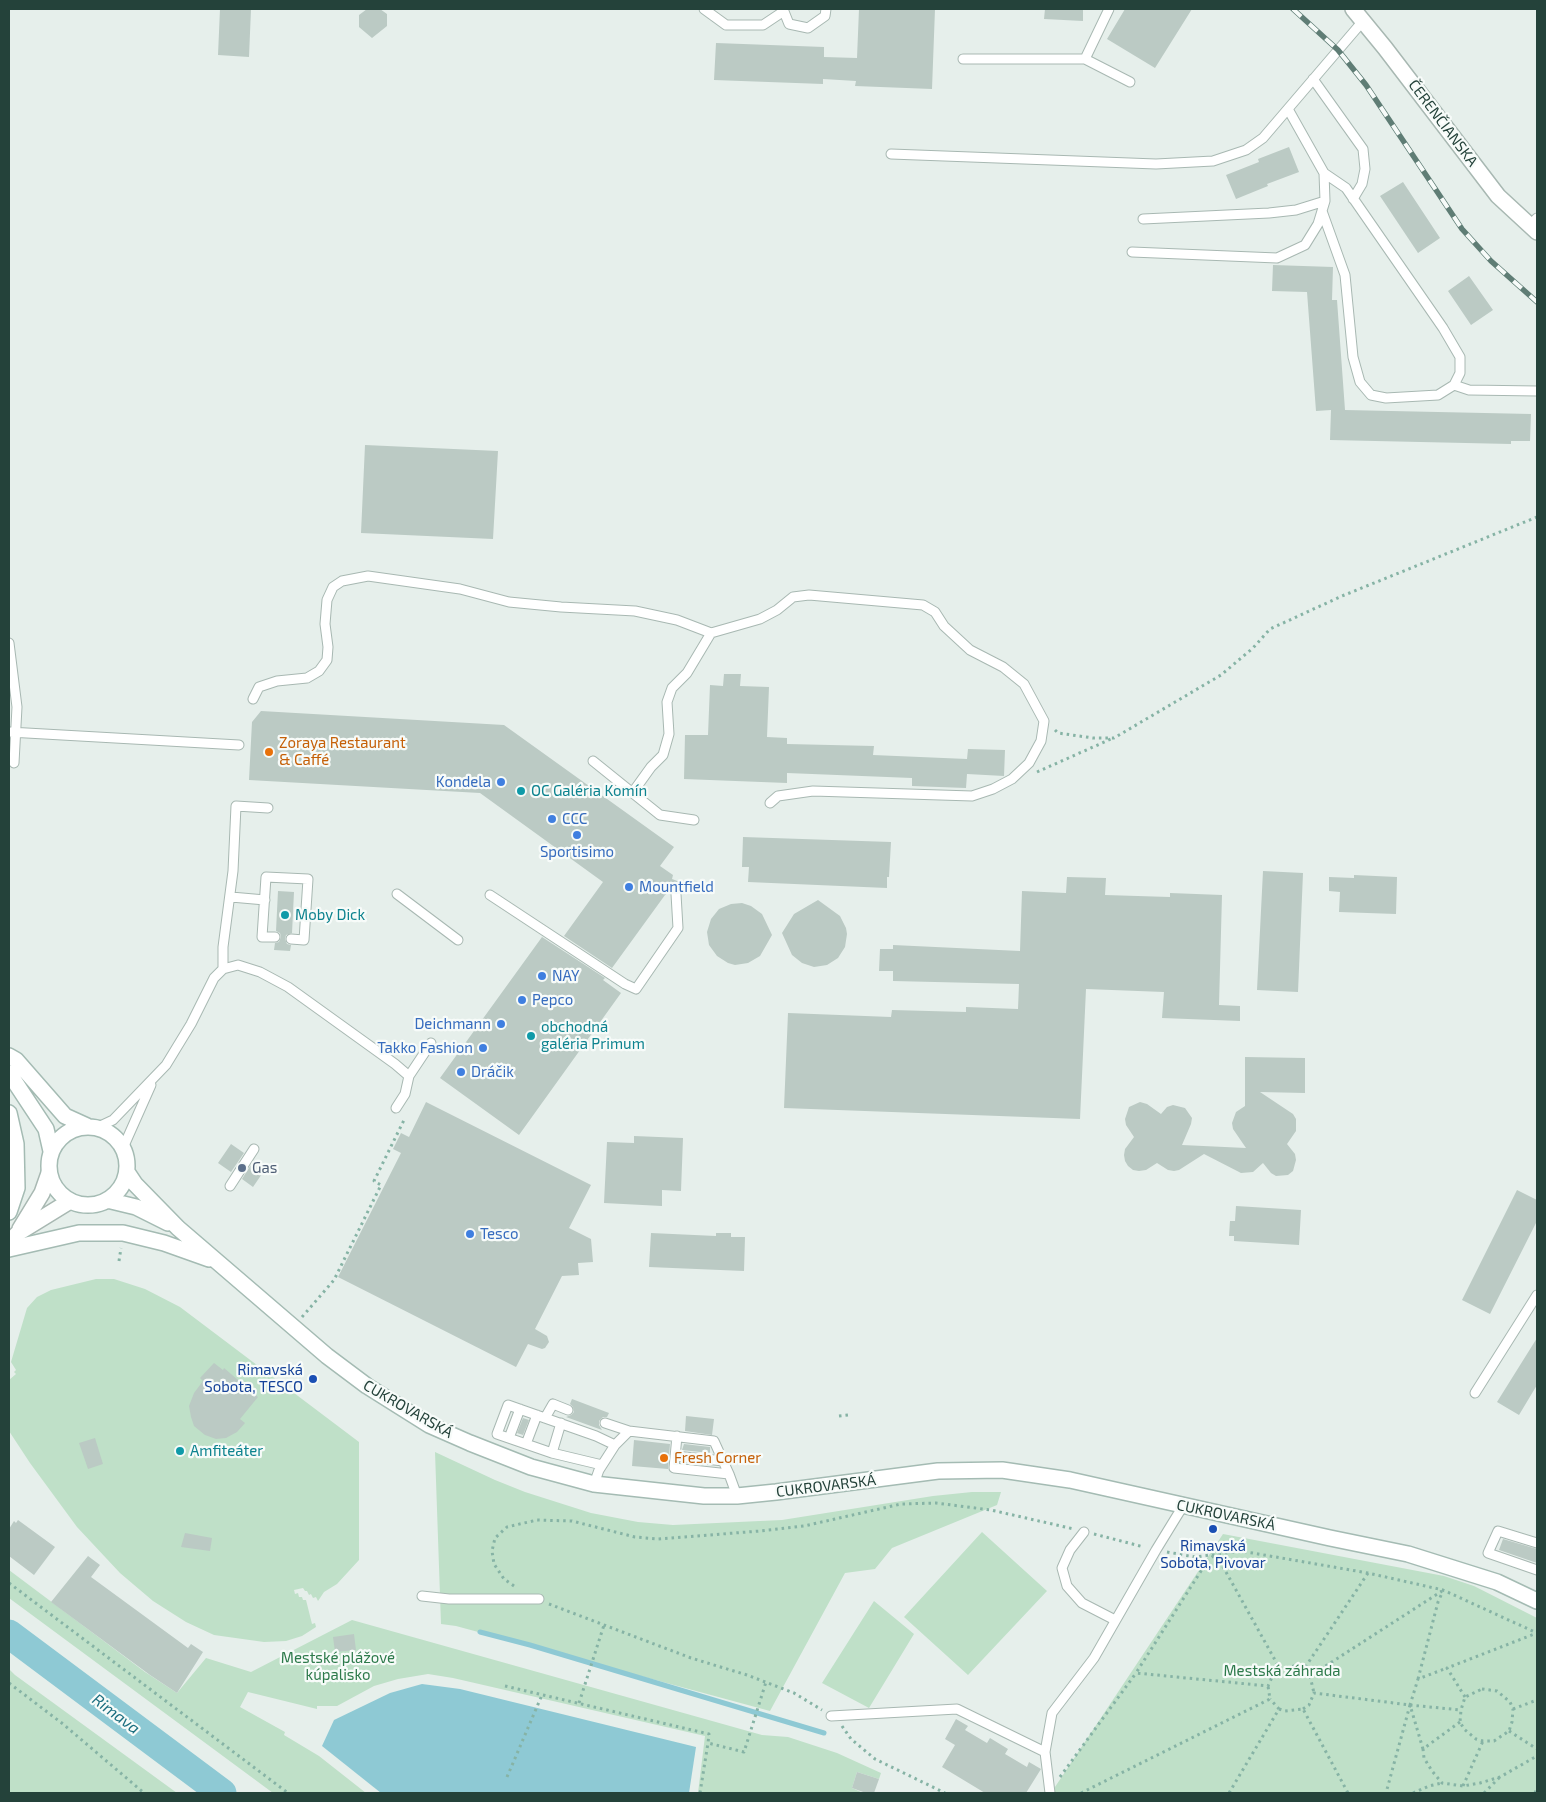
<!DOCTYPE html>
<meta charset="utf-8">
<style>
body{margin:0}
#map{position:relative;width:1546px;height:1802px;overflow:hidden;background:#e6efeb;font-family:"Exo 2",sans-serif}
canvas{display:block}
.frame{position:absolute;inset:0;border:10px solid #24423a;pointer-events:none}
</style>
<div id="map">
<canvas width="1546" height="1802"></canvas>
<div class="frame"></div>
</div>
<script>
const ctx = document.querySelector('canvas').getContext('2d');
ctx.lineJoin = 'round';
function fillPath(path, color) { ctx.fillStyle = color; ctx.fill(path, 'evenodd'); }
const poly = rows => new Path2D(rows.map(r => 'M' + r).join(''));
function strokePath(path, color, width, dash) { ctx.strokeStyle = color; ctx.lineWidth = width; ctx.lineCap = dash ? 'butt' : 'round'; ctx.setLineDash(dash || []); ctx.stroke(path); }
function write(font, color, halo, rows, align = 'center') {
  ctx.font = font + ' "Exo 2",sans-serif'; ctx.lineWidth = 4.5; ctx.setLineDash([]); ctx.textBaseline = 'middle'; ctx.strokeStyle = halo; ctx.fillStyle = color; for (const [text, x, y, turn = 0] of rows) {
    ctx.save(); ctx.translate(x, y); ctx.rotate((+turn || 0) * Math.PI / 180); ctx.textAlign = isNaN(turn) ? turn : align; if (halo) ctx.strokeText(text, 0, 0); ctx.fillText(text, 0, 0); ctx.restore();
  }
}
const green = poly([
 [96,1279,114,1279,145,1289,180,1307,359,1442,359,1560,337,1584,324,1592,318,1601,316,1597,313,1598,311,1594,309,1595,307,1591,305,1591,303,1588,294,1590,295,1594,298,1593,299,1597,302,1597,303,1600,306,1600,312,1624,315,1623,316,1627,302,1636,286,1641,264,1642,214,1635,186,1622,153,1601,120,1573,77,1527,30,1463,9,1431,9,1380,16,1374,14,1372,16,1370,11,1362,27,1308,37,1297,51,1290],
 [435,1452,495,1480,525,1492,591,1513,638,1522,673,1525,782,1520,933,1496,972,1492,1001,1492,997,1505,892,1548,875,1569,845,1573,770,1711,456,1626,441,1624],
 [982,1532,1047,1591,968,1675,904,1617],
 [1223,1534,1444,1576,1474,1586,1537,1618,1537,1793,1051,1793],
 [9,1570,145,1672,177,1693,206,1658,251,1672,352,1620,762,1735,788,1737,837,1753,881,1773,879,1779,857,1772,852,1788,861,1792,860,1793,698,1793,705,1736,453,1678,428,1674,398,1679,374,1686,337,1706,317,1706,317,1709,248,1692,240,1707,285,1732,284,1735,319,1756,366,1793,273,1793,9,1598],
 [874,1601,914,1634,869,1708,822,1683],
 [9,1669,15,1675,177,1793,9,1793]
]);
const water = poly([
 [422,1684,460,1689,696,1747,689,1793,381,1793,322,1746,334,1720,390,1693]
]);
const stream = poly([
 [480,1632,530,1645,824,1733]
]);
const river = poly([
 [9,1634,222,1793]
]);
const building = poly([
 [220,9,251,9,249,57,218,55],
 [367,9,380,9,387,14,387,26,372,38,359,27,359,15],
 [859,9,935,9,932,89,855,86,856,81,823,79,823,84,714,80,716,43,824,47,824,57,857,58],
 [1045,9,1083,9,1083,21,1044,19],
 [1125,9,1192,9,1155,68,1107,39],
 [1289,147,1299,172,1267,184,1268,186,1236,199,1226,175,1259,162,1258,159],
 [1403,182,1440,238,1418,253,1380,196],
 [1273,265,1333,267,1332,300,1337,300,1345,410,1531,414,1530,441,1511,441,1511,444,1330,440,1331,410,1316,411,1307,292,1272,291],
 [1469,276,1493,310,1471,325,1448,291],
 [365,445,498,451,493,539,361,533],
 [724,674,741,674,740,686,769,687,767,737,787,738,787,744,874,746,873,755,967,759,968,749,1005,750,1004,776,967,774,966,788,912,786,912,778,787,773,787,783,684,779,685,735,708,735,710,685,723,686],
 [261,711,504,725,674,847,660,866,673,875,672,879,680,882,665,895,612,968,564,936,603,882,480,793,249,780,252,722],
 [743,837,891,842,889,877,887,877,887,888,748,882,749,867,742,867],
 [1263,871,1303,873,1298,992,1257,990],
 [1354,875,1397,877,1396,914,1339,912,1340,892,1329,891,1329,877,1354,878],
 [1067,877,1106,878,1105,895,1170,897,1170,893,1222,895,1219,1005,1240,1006,1240,1021,1162,1018,1164,992,1086,989,1080,1119,784,1108,788,1013,891,1017,892,1010,966,1012,966,1007,1018,1009,1019,984,893,981,893,971,879,971,880,949,893,949,893,945,1020,951,1022,891,1066,893],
 [278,891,294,892,292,933,286,935,285,939,287,944,291,945,290,951,274,950,275,943,279,942,281,937,280,933,276,931],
 [818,900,840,916,846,928,847,934,845,947,838,958,827,965,814,967,802,963,792,955,782,933,794,914],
 [742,903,751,906,762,914,772,935,760,956,748,963,735,965,728,963,717,956,709,945,707,932,711,919,719,909,731,904],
 [542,937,605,978,603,980,621,993,519,1135,440,1078],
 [1245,1057,1305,1058,1305,1093,1260,1092,1293,1114,1296,1119,1296,1131,1287,1144,1295,1154,1296,1160,1293,1171,1288,1175,1276,1176,1271,1173,1263,1163,1253,1172,1241,1173,1204,1154,1179,1170,1174,1171,1168,1170,1157,1163,1146,1170,1139,1171,1133,1170,1128,1166,1125,1161,1124,1155,1125,1149,1134,1137,1126,1125,1125,1119,1129,1107,1140,1102,1147,1104,1161,1114,1167,1107,1173,1105,1185,1108,1192,1118,1191,1124,1182,1145,1246,1148,1233,1129,1232,1123,1236,1112,1245,1106],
 [426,1102,591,1185,569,1228,591,1239,593,1262,578,1263,579,1275,562,1276,535,1329,547,1336,549,1342,545,1348,542,1349,528,1344,516,1367,338,1277,401,1153,393,1149,401,1133,409,1137],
 [634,1136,683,1138,681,1191,662,1190,662,1206,604,1203,607,1142,634,1143],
 [231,1144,244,1153,231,1172,218,1163],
 [254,1160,266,1168,253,1187,242,1179],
 [1517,1190,1537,1200,1537,1221,1490,1314,1462,1300],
 [1236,1206,1301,1210,1299,1245,1234,1241,1234,1236,1229,1236,1230,1221,1235,1221],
 [651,1233,716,1236,716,1233,731,1233,731,1237,745,1237,744,1271,649,1267],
 [1537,1338,1537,1385,1519,1415,1497,1402],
 [214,1363,223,1370,224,1368,258,1397,240,1419,245,1423,237,1432,226,1438,216,1439,205,1435,194,1426,191,1417,189,1406,194,1393,203,1381,200,1378],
 [572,1399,609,1413,607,1417,603,1417,599,1421,599,1425,602,1430,566,1417,571,1415,574,1412,573,1407,570,1404],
 [686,1416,714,1419,712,1435,685,1431],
 [523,1418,529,1420,523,1435,517,1433],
 [95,1438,103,1464,88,1469,79,1443],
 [634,1440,670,1444,668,1469,632,1466],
 [684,1444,710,1447,710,1453,682,1450],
 [18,1520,55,1547,34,1575,9,1556,9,1529,14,1521,16,1523],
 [185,1533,212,1538,210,1551,181,1547],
 [1503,1539,1537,1549,1537,1563,1499,1550],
 [88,1556,100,1565,91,1577,188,1648,191,1644,203,1652,177,1693,150,1675,51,1602],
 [354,1634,356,1650,335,1652,333,1637],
 [956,1719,968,1726,965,1730,987,1743,990,1738,1008,1749,1005,1754,1027,1767,1029,1762,1041,1769,1026,1793,985,1793,942,1767,955,1745,945,1739],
 [857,1772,879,1779,874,1793,866,1793,852,1788]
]);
const path = poly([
 [1055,730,1058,733,1093,738,1114,738,1221,675,1253,648,1270,629,1342,596,1537,517],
 [1037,772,1111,739],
 [442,1051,447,1043],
 [119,1261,121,1248],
 [302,1317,334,1280,381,1185,374,1181,405,1118],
 [839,1416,848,1415],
 [1094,1534,1144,1547],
 [1167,1552,1195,1557,1241,1551,1368,1573,1443,1590,1537,1633],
 [1368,1573,1304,1669,1310,1676,1442,1591],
 [9,1583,288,1793],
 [514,1586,504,1579,494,1564,492,1551,495,1538,507,1527,537,1520,572,1521,635,1537,658,1539,760,1531,804,1526,901,1504,936,1503,991,1510,1074,1529],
 [549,1604,691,1658,747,1675,794,1693,822,1710],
 [1280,1669,1273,1675,1268,1686,1136,1673,1208,1560,1216,1554,1280,1669,1294,1666,1304,1669],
 [1310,1676,1314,1693],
 [1418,1679,1438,1602,1443,1591],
 [9,1683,63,1724,144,1793],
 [505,1686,709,1734,708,1743,744,1752,766,1682],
 [1482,1689,1497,1691,1510,1702,1513,1709,1512,1722,1509,1731,1494,1741,1483,1741,1476,1739,1464,1729,1460,1722,1461,1710,1465,1697,1482,1689],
 [1465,1697,1447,1668,1537,1633],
 [579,1703,604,1625],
 [1410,1705,1461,1710],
 [1279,1709,1285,1711,1303,1709,1348,1793],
 [1303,1709,1309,1705,1314,1693,1410,1705,1386,1793],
 [1513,1709,1537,1700],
 [1460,1722,1423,1749,1424,1758,1432,1771,1442,1783,1463,1786,1480,1783,1500,1777,1537,1756],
 [842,1726,851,1739,875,1759,945,1793],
 [1509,1731,1537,1749],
 [1423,1749,1410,1705,1418,1679,1447,1668],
 [507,1777,542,1695],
 [1060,1777,1136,1673],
 [1463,1786,1483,1741],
 [700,1793,708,1743],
 [1081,1793,1270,1699,1268,1686],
 [1229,1793,1279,1709,1270,1699],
 [1413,1793,1429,1786,1442,1783],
 [1484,1793,1499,1778],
 [1535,1793,1537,1787]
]);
const service = poly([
 [704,9,726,25,763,25,784,11],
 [783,9,789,24,808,28,825,16,826,9],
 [963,59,1085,59,1109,9],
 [1085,59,1130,82],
 [1313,79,1363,149,1365,169,1362,184,1353,199],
 [891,154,1156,164,1213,161,1246,150,1263,138,1363,21],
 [1322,211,1345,275,1353,357,1360,382,1371,395,1386,398,1438,395,1454,385,1460,373,1460,357,1443,328,1346,188,1324,173],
 [1143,219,1269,213,1296,210,1325,201],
 [1530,225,1537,218],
 [1132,252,1277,258,1305,245,1318,224,1325,201,1324,173,1288,109],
 [1454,385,1469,390,1537,391],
 [9,643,17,707,14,763],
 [253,699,259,687,277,681,307,678,319,671,327,660,328,647,325,624,327,600,333,587,342,581,368,576,460,589,509,602,561,607,635,611,677,620,711,633,760,619,777,610,793,597,809,595,923,605,935,612,944,626,970,650,1003,667,1024,684,1044,721,1041,741,1029,763,1012,779,993,789,972,796,813,791,778,796,770,803],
 [9,732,239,745],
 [593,761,660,815,694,820],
 [633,792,651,767,663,755,669,734,667,702,672,688,687,673,711,633],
 [397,894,458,940],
 [490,895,625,984,636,989,678,928,676,894],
 [231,897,265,900],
 [275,937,262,937,266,877,308,879,304,940,291,939],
 [223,969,223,947,233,871,236,806,268,808],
 [396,1108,405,1094,409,1076,431,1043],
 [98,1127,113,1120,166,1065,191,1024,214,978,223,969,238,965,260,972,288,987,395,1064,409,1076],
 [123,1148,151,1085],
 [230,1186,254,1149],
 [1475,1393,1537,1295],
 [545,1418,553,1404,568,1410],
 [605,1423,629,1431],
 [677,1436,674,1468,729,1474],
 [509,1438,520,1409],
 [526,1444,537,1415],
 [552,1453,561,1423],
 [675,1456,724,1461],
 [602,1465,552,1453,497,1434,508,1405,596,1436,615,1445],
 [594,1484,599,1470,615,1445,629,1431,714,1441,729,1474,737,1496],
 [1084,1532,1070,1550,1062,1568,1067,1586,1082,1603,1115,1620],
 [1537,1543,1498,1531,1488,1553,1537,1570],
 [422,1596,449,1599,539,1599],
 [831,1716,957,1709,1045,1752],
 [1050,1793,1045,1752,1052,1713,1094,1658,1156,1550,1183,1506]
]);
const minor = poly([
 [1353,9,1385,48,1498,196,1537,232],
 [20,1229,42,1193,49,1173],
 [9,1242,18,1233,70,1201]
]);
const secondary = poly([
 [9,1056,16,1060,65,1116,87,1126],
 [9,1073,46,1129,51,1151],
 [9,1113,16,1144,17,1188,9,1212],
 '49 1166a39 39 0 1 1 78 0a39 39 0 1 1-78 0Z',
 [127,1172,135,1184,178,1228,327,1356,367,1386,429,1425,470,1443,531,1467,594,1484,704,1496,737,1496,776,1492,938,1471,1002,1470,1070,1480,1330,1538,1408,1554,1497,1582,1537,1601],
 [107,1200,136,1207,168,1223],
 [9,1249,79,1233,123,1233,164,1243,209,1259]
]);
const rail = poly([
 [1293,9,1338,50,1366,85,1462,229,1491,261,1537,302]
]);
const markers = [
 [269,752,5,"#e8710a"],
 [501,782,5,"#3f7fe0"],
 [521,791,5,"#0f9aa8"],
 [552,819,5,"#3f7fe0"],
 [577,835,5,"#3f7fe0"],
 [629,887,5,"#3f7fe0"],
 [285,915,5,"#0f9aa8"],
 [542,976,5,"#3f7fe0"],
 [522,1000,5,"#3f7fe0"],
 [501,1024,5,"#3f7fe0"],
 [531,1036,5,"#0f9aa8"],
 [483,1048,5,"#3f7fe0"],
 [461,1072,5,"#3f7fe0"],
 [242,1168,5,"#5c6f8a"],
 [470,1234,5,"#3f7fe0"],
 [313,1379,5,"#1a4fb4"],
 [180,1451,5,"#0f9aa8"],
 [664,1458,5,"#e8710a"],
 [1213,1529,5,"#1a4fb4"]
];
const streetNames = [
 ["ČERENČIANSKA",1443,123,53],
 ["CUKROVARSKÁ",408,1409,30],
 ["CUKROVARSKÁ",826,1486,-7],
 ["CUKROVARSKÁ",1226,1515,12]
];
const foodNames = [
 ["Zoraya Restaurant",279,743],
 ["& Caffé",279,760],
 ["Fresh Corner",674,1458]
];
const shopNames = [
 ["Kondela",491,782,"right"],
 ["CCC",562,819],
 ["Sportisimo",577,852,"center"],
 ["Mountfield",639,887],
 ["NAY",552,976],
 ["Pepco",532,1000],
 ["Deichmann",491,1024,"right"],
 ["Takko Fashion",473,1048,"right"],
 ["Dráčik",471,1072],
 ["Tesco",480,1234]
];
const cultureNames = [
 ["OC Galéria Komín",531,791],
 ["Moby Dick",295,915],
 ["obchodná",541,1027],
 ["galéria Primum",541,1044],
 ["Amfiteáter",190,1451]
];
const serviceNames = [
 ["Gas",252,1168]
];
const transitNames = [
 ["Rimavská",303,1370],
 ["Sobota, TESCO",303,1387],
 ["Rimavská",1213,1546,"center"],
 ["Sobota, Pivovar",1213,1563,"center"]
];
const parkNames = [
 ["Mestské plážové",338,1658],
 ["kúpalisko",338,1675],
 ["Mestská záhrada",1282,1671]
];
const waterNames = [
 ["Rimava",116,1714,37]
];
fillPath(green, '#bfe0c8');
fillPath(water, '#8ec9d4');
strokePath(stream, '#8ec9d4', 5);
strokePath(river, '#8ec9d4', 29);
fillPath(building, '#bbcac4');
strokePath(service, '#a8b8b2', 11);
strokePath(minor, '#a8b8b2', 18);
strokePath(secondary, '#a4bbb3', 18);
strokePath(path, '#86b3a5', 3, [2.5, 4]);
strokePath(service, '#fff', 9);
strokePath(minor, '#fff', 15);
strokePath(secondary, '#fff', 15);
strokePath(rail, '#5f7d75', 5.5);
strokePath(rail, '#f7fbf9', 4, [11]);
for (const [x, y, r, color] of markers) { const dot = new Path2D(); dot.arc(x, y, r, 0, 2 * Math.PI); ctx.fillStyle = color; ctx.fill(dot); strokePath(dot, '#f7fbf9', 2); }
write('15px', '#24423a', '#f7fbf9', streetNames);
write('15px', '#c56008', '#f7fbf9', foodNames, 'left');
write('15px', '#366cbe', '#f7fbf9', shopNames, 'left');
write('15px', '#0d838f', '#f7fbf9', cultureNames, 'left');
write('15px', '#4e5e75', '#f7fbf9', serviceNames, 'left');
write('15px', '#164399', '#f7fbf9', transitNames, 'right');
write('15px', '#2d7a4b', '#f7fbf9', parkNames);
write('italic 16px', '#1c6f80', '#f7fbf9', waterNames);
</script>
